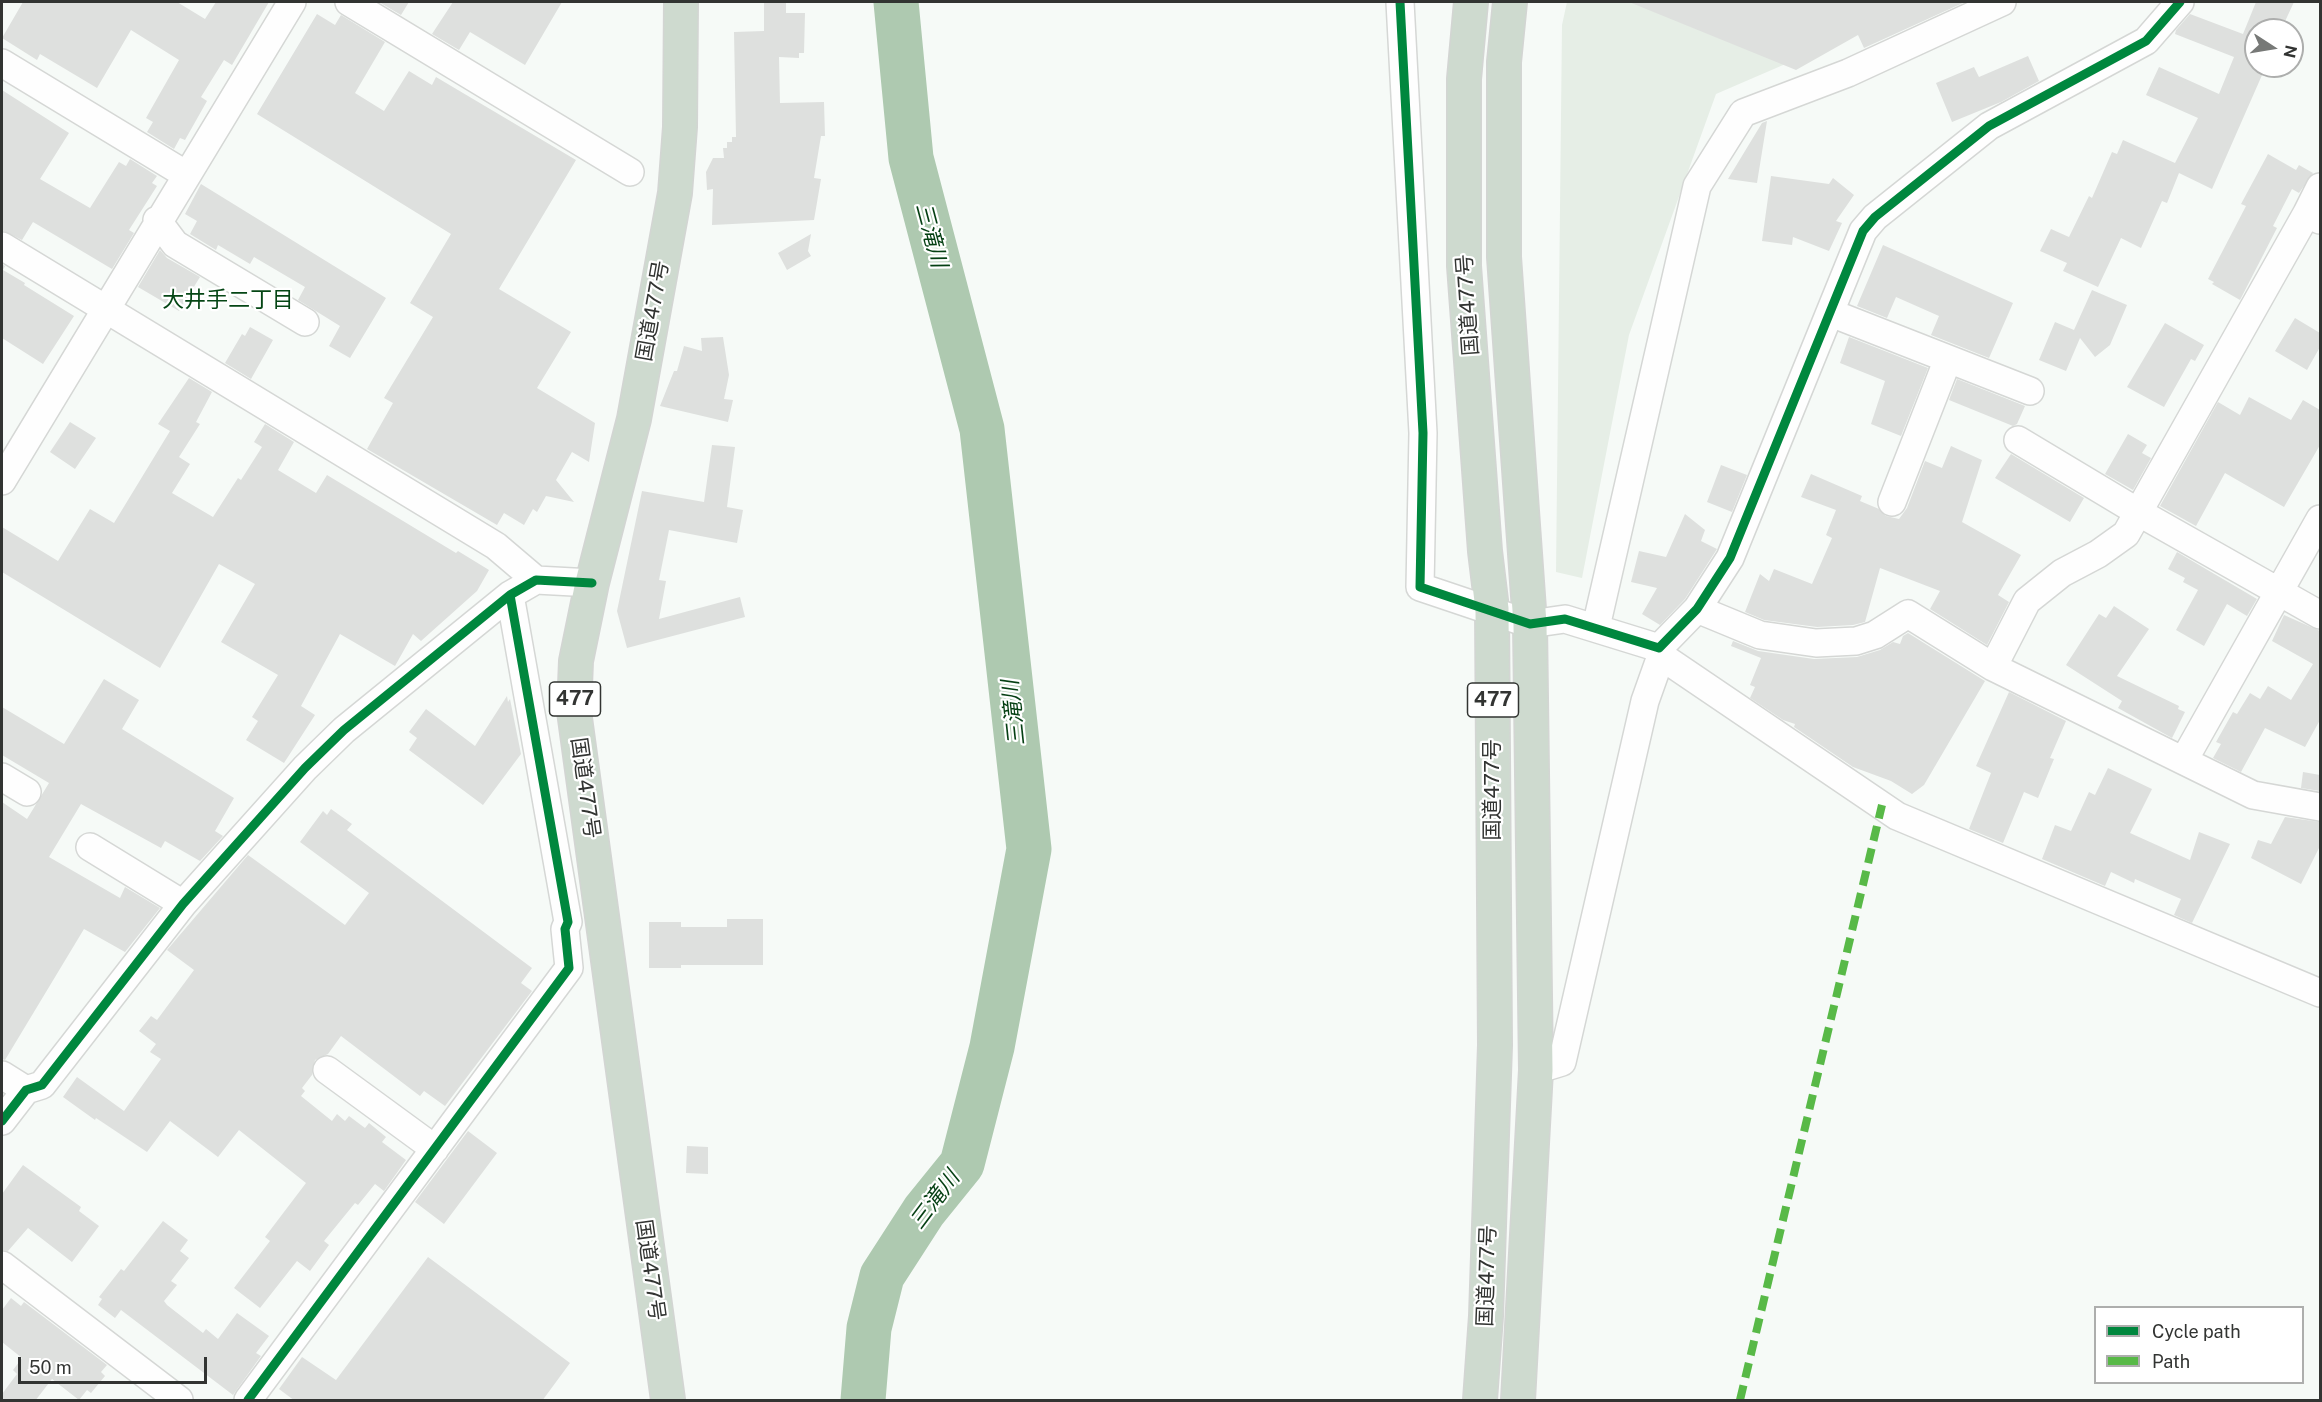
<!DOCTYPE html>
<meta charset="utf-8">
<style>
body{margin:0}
#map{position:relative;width:2322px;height:1402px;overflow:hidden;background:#f6faf7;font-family:"Public Sans",sans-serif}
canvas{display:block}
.frame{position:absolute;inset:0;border:3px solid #323432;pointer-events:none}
.legend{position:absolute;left:2094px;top:1306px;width:210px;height:78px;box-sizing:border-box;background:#fff;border:2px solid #adaead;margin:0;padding:8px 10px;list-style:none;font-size:18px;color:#323432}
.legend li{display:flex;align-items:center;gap:12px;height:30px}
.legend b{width:30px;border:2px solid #adaead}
.north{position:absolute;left:2244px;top:18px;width:60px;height:60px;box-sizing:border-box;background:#fff;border:2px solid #adaead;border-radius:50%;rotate:102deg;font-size:16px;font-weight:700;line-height:24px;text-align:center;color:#323432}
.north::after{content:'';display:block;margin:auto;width:21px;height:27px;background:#777977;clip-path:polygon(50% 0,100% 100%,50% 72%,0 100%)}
.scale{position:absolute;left:18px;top:1357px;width:189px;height:27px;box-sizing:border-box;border:3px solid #323432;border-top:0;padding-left:8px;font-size:18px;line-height:21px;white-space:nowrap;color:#323432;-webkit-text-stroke:4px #fff;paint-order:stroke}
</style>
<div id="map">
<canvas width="2322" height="1402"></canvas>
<div class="frame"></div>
<ul class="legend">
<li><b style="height:8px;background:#00873e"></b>Cycle path</li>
<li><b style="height:8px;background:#58b947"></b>Path</li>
</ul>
<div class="north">N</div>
<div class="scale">50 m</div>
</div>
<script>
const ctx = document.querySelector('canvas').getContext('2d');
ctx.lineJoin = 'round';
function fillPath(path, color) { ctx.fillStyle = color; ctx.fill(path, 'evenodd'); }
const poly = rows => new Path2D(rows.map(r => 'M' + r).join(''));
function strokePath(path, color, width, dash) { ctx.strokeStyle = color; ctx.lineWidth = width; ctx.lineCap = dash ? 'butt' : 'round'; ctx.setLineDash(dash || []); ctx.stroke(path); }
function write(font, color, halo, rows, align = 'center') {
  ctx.font = font + ' "Public Sans","Noto Sans JP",sans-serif'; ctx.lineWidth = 4.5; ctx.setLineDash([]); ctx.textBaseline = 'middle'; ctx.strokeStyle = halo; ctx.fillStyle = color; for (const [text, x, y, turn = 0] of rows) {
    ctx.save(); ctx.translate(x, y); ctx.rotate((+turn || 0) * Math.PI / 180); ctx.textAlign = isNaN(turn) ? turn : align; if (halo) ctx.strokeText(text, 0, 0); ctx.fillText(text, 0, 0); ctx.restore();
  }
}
const built = poly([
 [1567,2,1929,2,1716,94,1629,335,1582,578,1556,572,1562,25]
]);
const river = poly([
 [863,1400,869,1328,882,1276,924,1211,962,1164,992,1047,1029,849,982,429,911,158,896,2]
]);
const building = poly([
 [23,2,177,2,205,19,216,2,269,2,232,65,224,60,201,97,207,101,185,140,180,138,174,149,147,132,153,122,146,118,179,60,131,30,97,88,40,54,37,60,2,38],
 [379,2,409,2,401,15],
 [453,2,562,2,525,65,470,32,459,50,432,34],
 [764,2,786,2,786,13,805,13,804,53,799,53,799,58,779,57,780,103,824,102,825,136,821,136,814,178,821,179,814,220,712,225,713,189,707,190,706,172,713,158,724,158,723,148,727,148,727,142,732,142,732,137,736,137,734,32,764,31],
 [1629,2,1965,2,1864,48,1858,35,1796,70],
 [2256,2,2294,2,2281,30,2256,30,2256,66,2266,66,2212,189,2179,173,2167,203,2162,201,2141,248,2121,238,2098,287,2063,271,2067,263,2040,251,2051,229,2069,237,2089,196,2092,198,2112,152,2117,154,2123,140,2175,163,2198,118,2146,95,2159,67,2219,94,2234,57,2175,34,2176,30,2190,14,2243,34],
 [317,14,335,25,341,15,385,42,355,93,384,111,409,71,432,85,436,77,576,160,499,289,571,332,537,388,595,423,589,462,572,452,556,480,574,502,546,496,537,512,533,509,524,525,504,513,497,525,367,449,393,403,384,398,433,317,410,303,451,234,257,114],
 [2028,56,2039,81,2001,102,1952,122,1936,83,1974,67,1979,77],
 [2,90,69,133,40,179,90,208,119,162,126,166,130,159,157,176,152,183,157,186,129,230,134,233,112,269,33,222,22,240,2,230],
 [1767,121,1757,183,1728,179,1762,123],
 [2268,154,2296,170,2299,165,2313,173,2299,193,2292,189,2273,226,2277,228,2240,300,2212,284,2214,282,2208,279,2246,206,2241,204],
 [1771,176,1829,184,1833,178,1854,195,1836,221,1842,223,1829,251,1793,237,1792,245,1762,241],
 [201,184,386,298,350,358,329,346,340,326,298,300,305,287,254,257,250,264,218,245,216,250,190,234,197,221,185,214],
 [811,234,808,251,811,256,787,270,778,253],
 [1883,245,2013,303,1989,358,1931,335,1939,316,1896,297,1887,318,1857,306],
 [160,250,167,258,200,277,179,311,138,287],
 [2,264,5,266,3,270,25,283,24,285,74,316,43,364,2,338],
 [2092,290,2127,305,2110,345,2095,357,2080,338,2066,371,2039,360,2055,322,2074,330],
 [2295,318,2320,333,2320,347,2307,370,2275,351],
 [2165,323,2204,345,2195,361,2191,359,2164,407,2127,387],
 [250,327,273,340,251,379,225,363,242,334,245,336],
 [723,337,729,375,724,399,733,400,728,422,660,406,674,371,677,371,684,346,702,351,701,338],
 [1849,337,1928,368,1901,436,1871,424,1885,381,1840,363],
 [189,378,212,392,196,422,200,424,179,457,190,464,172,493,213,517,238,478,241,480,262,447,254,442,265,424,294,442,278,470,316,493,327,475,456,553,458,551,489,570,477,591,421,641,413,634,395,666,340,634,301,706,315,715,284,763,246,740,258,721,252,717,278,675,221,642,255,584,219,564,160,668,2,572,2,527,58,561,90,509,114,523,170,431,158,424],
 [1957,379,2025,406,2017,424,2013,426,1949,400],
 [2249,397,2291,420,2303,400,2320,410,2320,445,2284,507,2225,473,2196,526,2160,506,2218,402,2240,415],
 [70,422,96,438,75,469,50,452],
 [2128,434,2147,445,2142,453,2151,458,2133,490,2105,474],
 [712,445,735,447,727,507,743,510,737,543,669,530,659,580,666,581,659,619,740,597,745,617,627,648,617,611,642,491,704,502],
 [1951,446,1982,460,1962,522,2021,555,1998,595,2009,602,1987,645,1930,609,1940,591,1880,568,1865,622,1853,625,1817,627,1764,620,1745,612,1760,574,1769,581,1774,569,1812,584,1832,538,1826,535,1836,510,1801,497,1811,474,1862,496,1860,501,1879,509,1886,516,1899,519,1907,508,1925,461,1942,468],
 [2011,454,2084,498,2070,522,1995,478],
 [1721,465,1747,475,1732,512,1707,502],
 [1685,514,1705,530,1701,541,1717,549,1685,599,1660,625,1642,614,1657,588,1631,582,1639,551,1666,557],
 [2177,552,2257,599,2247,616,2227,604,2204,646,2176,630,2198,590,2183,582,2185,578,2168,569],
 [2114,606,2149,629,2117,676,2179,706,2178,709,2185,712,2172,738,2118,708,2122,701,2066,665,2099,614,2106,618],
 [2284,615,2320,631,2320,720,2305,747,2265,728,2241,772,2213,758,2221,744,2216,742,2233,712,2237,714,2250,693,2260,699,2268,686,2291,700,2313,664,2272,641],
 [1908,633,1985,681,1924,785,1912,794,1891,781,1853,767,1794,727,1795,724,1783,720,1750,698,1755,687,1750,685,1761,658,1731,646,1733,641,1758,651,1814,659,1857,657,1880,650,1893,642,1900,644,1903,636],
 [104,679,139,700,122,729,234,798,215,831,223,836,200,861,165,841,161,848,81,804,49,857,120,898,125,887,160,908,125,952,84,929,5,1060,2,1059,2,802,27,819,49,783,2,755,2,707,64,744],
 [2009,692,2066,721,2050,758,2054,759,2038,798,2024,792,2003,843,1969,829,1991,773,1976,766],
 [507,696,508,702,510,699,521,754,483,805,409,750,417,738,409,732,426,709,475,746],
 [2108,768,2152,789,2130,833,2190,860,2199,832,2230,844,2192,923,2174,915,2181,899,2135,879,2134,883,2111,872,2105,886,2042,859,2055,825,2071,831,2089,792,2095,795],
 [2303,772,2320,775,2320,791,2301,788],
 [331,809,352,824,347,830,532,968,521,983,532,991,445,1106,424,1091,420,1096,341,1036,328,1054,315,1060,312,1075,302,1088,305,1091,301,1096,332,1121,337,1114,345,1121,349,1116,365,1128,369,1123,386,1137,382,1142,406,1160,384,1191,375,1184,358,1205,355,1203,324,1241,329,1245,310,1271,297,1261,260,1308,234,1288,270,1241,265,1237,306,1183,239,1130,218,1157,170,1121,147,1152,96,1118,95,1120,63,1097,77,1077,124,1111,161,1059,150,1052,156,1044,139,1031,151,1016,157,1020,194,970,167,950,248,855,345,925,369,893,300,842,323,811,327,815],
 [2285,817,2320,822,2320,846,2301,884,2251,858,2258,840,2271,844],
 [727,919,763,919,763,965,681,965,681,968,649,968,649,922,681,922,681,927,727,927],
 [468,1131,497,1153,444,1224,415,1202],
 [687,1146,708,1147,708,1174,686,1173],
 [23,1165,81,1207,79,1211,99,1226,72,1262,28,1228,8,1251,2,1250,2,1194],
 [163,1221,188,1240,180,1251,189,1258,171,1281,177,1285,164,1301,167,1305,203,1333,206,1329,218,1339,237,1313,269,1336,256,1353,261,1356,233,1395,121,1310,115,1318,98,1305,102,1299,99,1297,121,1269,124,1271],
 [428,1257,570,1363,542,1401,295,1401,279,1389,302,1357,336,1380],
 [11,1298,21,1306,24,1302,107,1365,101,1372,105,1376,91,1393,87,1390,79,1400,52,1379,35,1401,2,1401,2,1394,17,1374,13,1370,22,1358,2,1342,2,1310]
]);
const street = poly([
 [349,2,630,172],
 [1400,2,1423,433,1420,587,1530,624,1565,619,1659,648],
 [2,63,185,174],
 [2307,213,2320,187],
 [157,220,175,244,305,322],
 [2,246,496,546,536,580],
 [1831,313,2030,391],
 [2018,440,2138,512,2320,615],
 [2,481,292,2],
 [1892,502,1948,359],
 [1697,609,1760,635,1816,643,1856,641,1875,635,1908,614,1993,667,2253,795,2320,807],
 [1596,627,1697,186,1743,113,1848,73,2002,2],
 [1659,648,1697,609,1730,558,1863,231,1875,217,1989,126,2146,41,2180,2],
 [1661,656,1897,816,2320,993],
 [1993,667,2027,601,2062,573,2098,554,2126,534,2307,213,2320,220],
 [2184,760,2320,519],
 [2,777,27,792],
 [90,847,183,904],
 [327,1070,435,1149],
 [1536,1070,1562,1062,1645,701,1661,656,1659,648],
 [2,1075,26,1090],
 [2,1121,26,1090,42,1085,183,904,305,768,344,730,510,595,536,580,592,583],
 [2,1265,179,1400],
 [248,1400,569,968,565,929,568,922,510,595]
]);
const highway = poly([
 [1471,2,1464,79,1464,266,1485,551,1492,609,1495,1045,1486,1316,1480,1400],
 [1510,2,1504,62,1504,257,1530,624,1536,1070,1518,1400],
 [668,1400,574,711,576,661,592,583,634,419,675,193,680,127,681,2]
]);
const quiet = poly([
 [1740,1400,1882,805]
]);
const cycleway = poly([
 [1400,2,1423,433,1420,587,1530,624,1565,619,1659,648,1697,609,1730,558,1863,231,1875,217,1989,126,2146,41,2180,2],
 [2,1121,26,1090,42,1085,183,904,305,768,344,730,510,595,536,580,592,583],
 [248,1400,569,968,565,929,568,922,510,595]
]);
const shields = [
 [575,699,51],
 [1493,700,51]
];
const shieldNames = [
 ["477",575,699],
 ["477",1493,700]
];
const streetNames = [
 ["国道477号",1468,305,-94],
 ["国道477号",653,311,-80],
 ["国道477号",585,788,82],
 ["国道477号",1493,790,-90],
 ["国道477号",650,1270,82],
 ["国道477号",1487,1276,-88]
];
const waterNames = [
 ["三滝川",931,235,75],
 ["三滝川",1014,713,-96],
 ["三滝川",935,1200,-53]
];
const neighbourhoodNames = [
 ["大井手二丁目",228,300]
];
fillPath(built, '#e6eee6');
strokePath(river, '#aec9b0', 45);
fillPath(building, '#dee0de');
strokePath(street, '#d5d7d5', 30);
strokePath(highway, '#d3d5d3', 36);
strokePath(street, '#fefefe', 27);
strokePath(highway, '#cedacf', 33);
strokePath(quiet, '#58b947', 8, [15, 8]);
strokePath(cycleway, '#00873e', 9);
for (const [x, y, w] of shields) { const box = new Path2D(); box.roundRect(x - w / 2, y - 17, w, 34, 4.5); ctx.fillStyle = '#fff'; ctx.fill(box); strokePath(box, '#323432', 1.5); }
write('bold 20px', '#323432', null, shieldNames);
write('21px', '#323432', '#fff', streetNames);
write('italic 22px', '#043f12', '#fff', waterNames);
write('22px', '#054615', '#fff', neighbourhoodNames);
</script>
